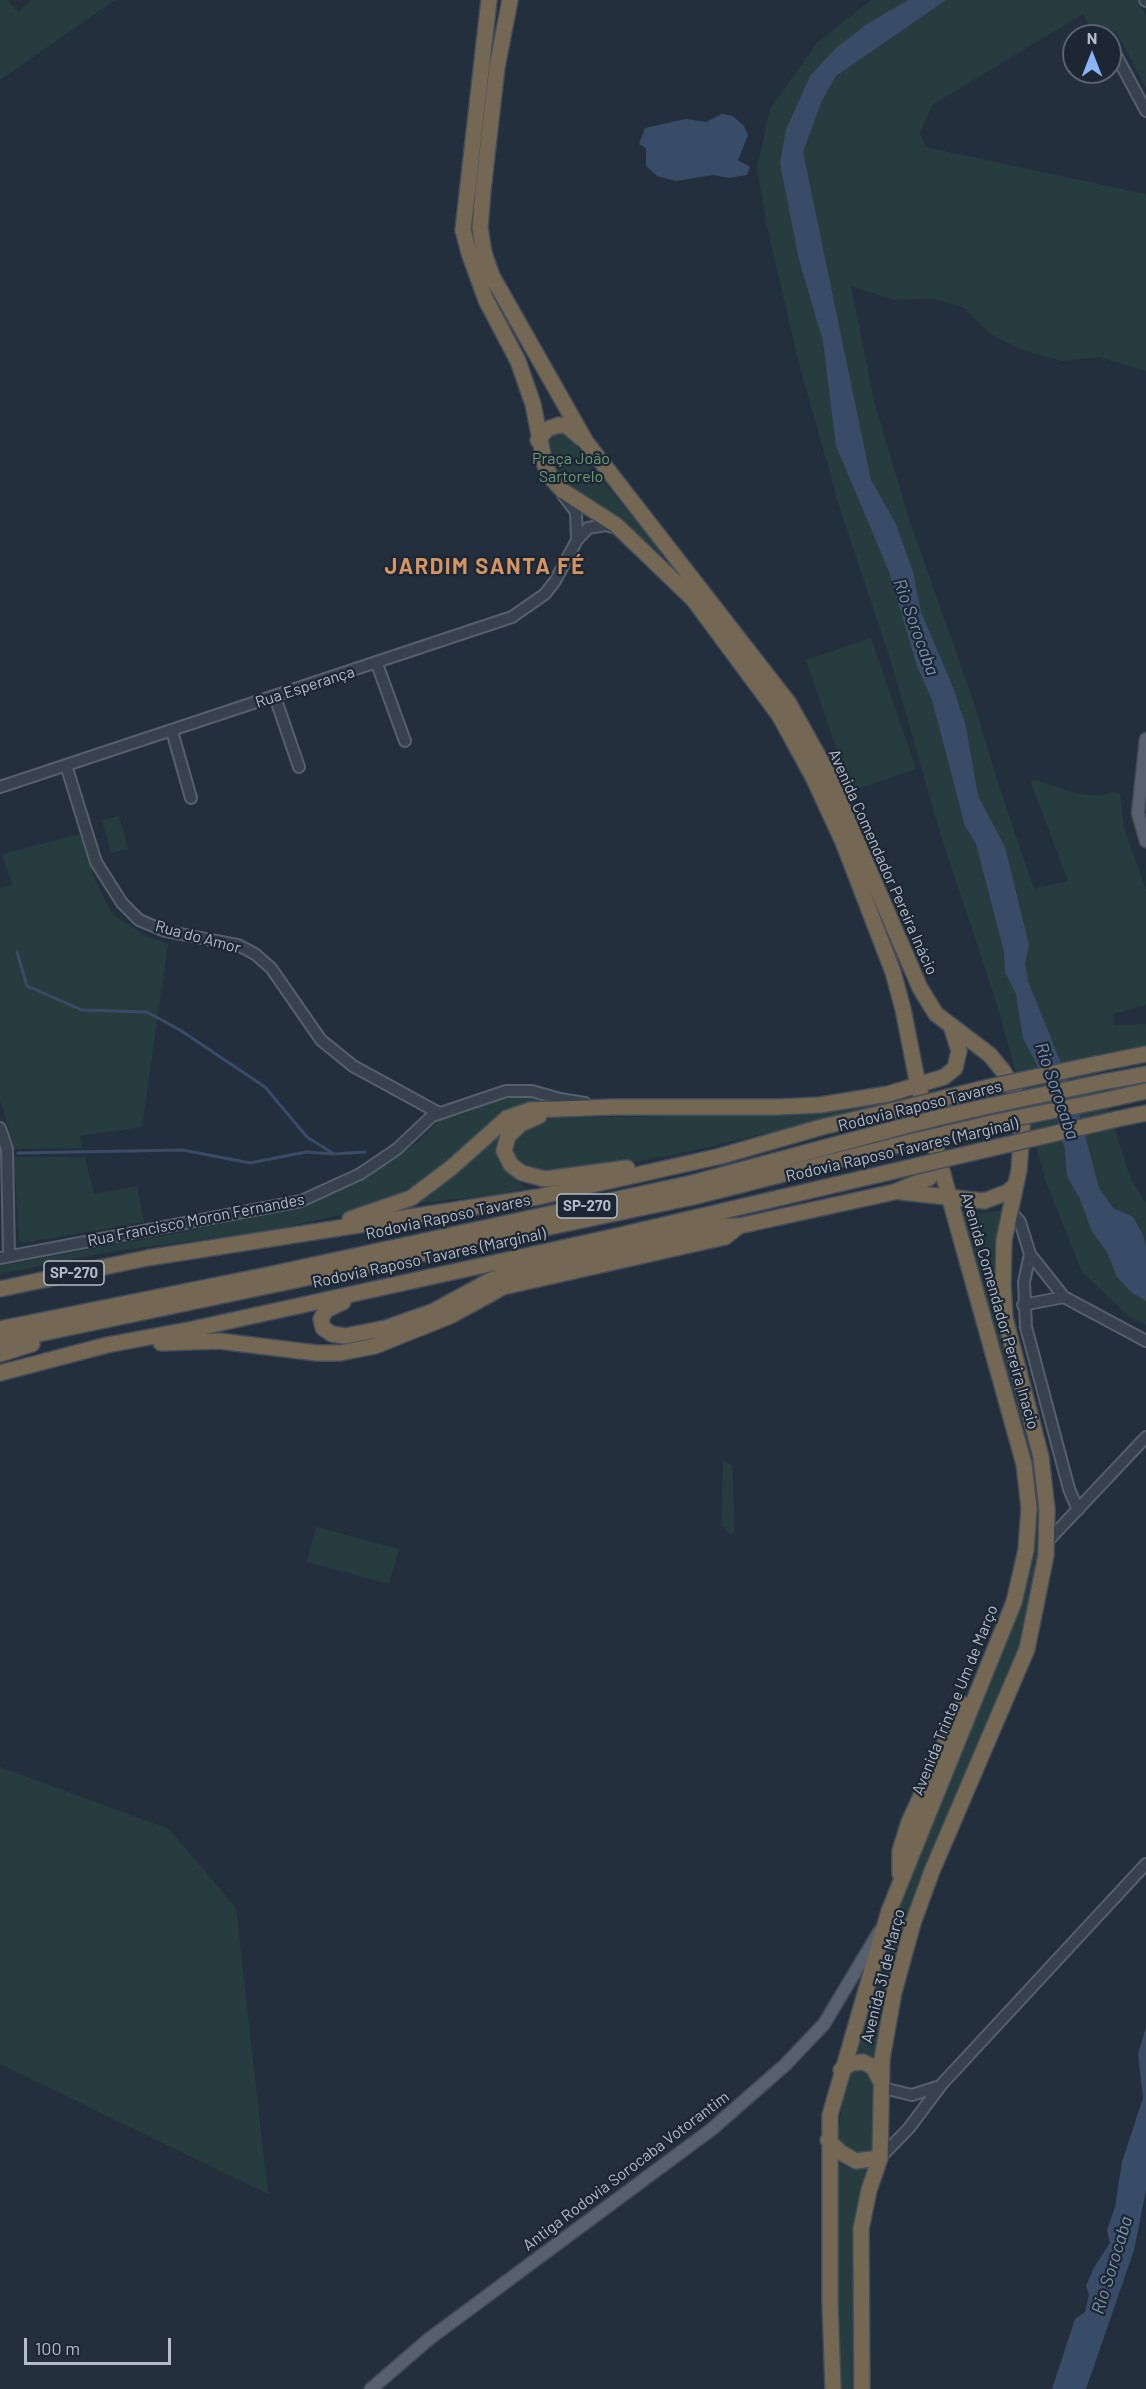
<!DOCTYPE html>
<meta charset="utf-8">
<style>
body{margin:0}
#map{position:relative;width:1146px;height:2389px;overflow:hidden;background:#242f3e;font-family:Barlow,sans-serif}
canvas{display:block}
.north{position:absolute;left:1062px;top:24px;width:60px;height:60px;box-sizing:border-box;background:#1d2633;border:2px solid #59626f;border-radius:50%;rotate:0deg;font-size:16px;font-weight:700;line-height:24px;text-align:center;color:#b4bcc9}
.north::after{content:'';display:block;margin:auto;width:21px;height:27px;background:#8ab4f8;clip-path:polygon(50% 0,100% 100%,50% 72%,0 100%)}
.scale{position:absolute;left:24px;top:2338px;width:147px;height:27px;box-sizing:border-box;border:3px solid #b4bcc9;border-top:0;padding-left:8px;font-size:18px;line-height:21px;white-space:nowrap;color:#b4bcc9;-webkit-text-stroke:4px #1d2633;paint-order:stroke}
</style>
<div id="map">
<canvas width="1146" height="2389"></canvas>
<div class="north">N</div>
<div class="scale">100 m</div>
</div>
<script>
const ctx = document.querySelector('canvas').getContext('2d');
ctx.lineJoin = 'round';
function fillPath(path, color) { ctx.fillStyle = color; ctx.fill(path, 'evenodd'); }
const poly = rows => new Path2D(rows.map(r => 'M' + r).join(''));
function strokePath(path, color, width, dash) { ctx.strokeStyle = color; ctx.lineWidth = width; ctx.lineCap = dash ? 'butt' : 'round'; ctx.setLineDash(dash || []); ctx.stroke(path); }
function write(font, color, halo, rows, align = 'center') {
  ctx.font = font + ' Barlow,sans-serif'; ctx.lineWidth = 4.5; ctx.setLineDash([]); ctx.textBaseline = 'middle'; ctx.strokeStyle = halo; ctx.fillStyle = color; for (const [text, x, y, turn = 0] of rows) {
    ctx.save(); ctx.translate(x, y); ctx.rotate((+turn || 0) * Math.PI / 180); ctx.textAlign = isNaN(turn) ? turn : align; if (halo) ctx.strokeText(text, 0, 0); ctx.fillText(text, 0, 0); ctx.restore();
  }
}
const green = poly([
 [0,0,7,0,18,12,31,0,115,0,0,80],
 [871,0,1138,0,1146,16,1146,88,1116,31,1105,36,1095,36,1083,14,932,105,920,133,925,147,1146,194,1146,371,1099,357,1061,361,1020,349,992,335,964,308,935,299,894,300,851,286,874,401,910,522,972,697,1001,792,1034,889,1068,881,1031,783,1033,779,1079,794,1101,796,1112,792,1120,793,1124,828,1146,890,1146,1005,1113,1014,1114,1025,1146,1024,1146,1048,1092,1060,1131,1179,1146,1203,1146,1325,1131,1318,1082,1272,1046,1182,998,1008,940,833,891,662,841,512,799,364,768,231,757,168,770,109,817,43],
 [560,432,571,437,593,470,662,551,661,555,656,556,571,492,552,469,548,445,550,438],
 [871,638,916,769,851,791,806,660],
 [119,816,128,849,111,853,102,820],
 [80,834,94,878,113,915,144,935,168,944,142,1127,80,1136,82,1148,15,1149,0,1100,0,888,12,885,2,854],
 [905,1094,906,1099,701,1149,574,1174,545,1174,524,1168,515,1160,512,1150,516,1138,526,1128,539,1121,556,1118,821,1113],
 [527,1096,548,1102,505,1115,482,1130,426,1178,396,1196,359,1211,272,1230,103,1253,0,1274,0,1266,184,1232,298,1207,362,1180,418,1142,441,1119,457,1116,507,1097],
 [511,1126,503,1166,525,1188,494,1195,419,1203,418,1201,476,1149],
 [14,1157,85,1157,94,1194,137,1186,144,1222,23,1243,19,1240],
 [959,1210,980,1214,1004,1210,999,1248,1036,1456,1041,1492,1041,1545,1022,1648,946,1821,877,2063,848,2059,890,1926,1009,1634,1017,1609,1034,1520],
 [723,1461,732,1465,735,1531,731,1535,721,1526],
 [316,1527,399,1549,389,1584,307,1562],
 [0,1767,169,1829,236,1908,268,2194,0,2064],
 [864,2067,872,2078,875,2111,873,2145,870,2150,859,2154,851,2153,839,2142,838,2136,844,2090,851,2070],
 [836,2158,844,2166,854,2169,871,2165,854,2231,855,2389,839,2389,836,2252,839,2205]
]);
const water = poly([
 [908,0,946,0,836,76,822,100,803,152,871,480,896,524,913,572,921,612,952,685,966,727,978,796,1005,847,1029,945,1025,963,1028,981,1075,1098,1099,1188,1113,1208,1133,1217,1143,1235,1146,1246,1146,1301,1131,1292,1117,1277,1107,1252,1092,1232,1080,1199,1067,1176,1065,1150,1057,1119,1041,1073,1023,1038,1016,994,1005,972,1004,952,976,844,965,826,932,700,917,666,888,569,836,446,823,341,799,260,780,163,786,130,810,76,836,48,867,24],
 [722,114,733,116,744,126,748,135,738,160,750,167,747,175,729,178,713,175,676,181,657,176,646,166,646,148,639,144,645,128,686,119,706,122],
 [1146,2027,1146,2190,1134,2250,1086,2389,1052,2389,1075,2319,1085,2312,1089,2295,1086,2286,1093,2269,1110,2243,1107,2230,1115,2207,1122,2162,1143,2098,1138,2054]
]);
const stream = poly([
 [17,952,27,986,82,1010,147,1012,180,1030,265,1087,307,1137,334,1154],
 [18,1153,183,1150,250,1163,306,1152,334,1154,365,1152]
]);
const minor = poly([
 [1145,0,1146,1],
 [1110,44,1146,111],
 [563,495,576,512,577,540],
 [377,664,405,741],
 [275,697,299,767],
 [172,731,191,798],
 [66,765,96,862,122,903,139,920,165,931,238,945,255,954,271,968,321,1040,353,1066,439,1113],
 [0,787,512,617,545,594,555,581,577,540,588,528,606,525,616,528],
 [0,1128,7,1149,9,1256],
 [1010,1210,1020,1222,1030,1254,1064,1297,1146,1341],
 [1030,1254,1024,1282,1026,1327,1069,1489,1078,1510],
 [0,1258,301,1201,360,1174,397,1149,432,1116,506,1091,532,1091,560,1099,585,1103],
 [1023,1305,1064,1297],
 [1046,1543,1146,1437],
 [881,2082,887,2089,912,2095,937,2087],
 [880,2158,909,2128,942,2084,1146,1864]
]);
const major = poly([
 [1146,739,1138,813,1146,841],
 [371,2389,429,2339,712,2129,785,2065,824,2024,879,1932]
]);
const highway = poly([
 [489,0,463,230,469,253,486,300,518,361,533,404,545,465,551,478,563,491,616,525,693,599,779,715,813,777,843,842,893,972,903,1009,918,1085,1024,1464,1029,1508,1026,1550,1014,1602,889,1911,830,2115,830,2303,833,2389],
 [510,0,497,67,483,190,480,228,484,253,492,276,586,442,788,702,826,770,920,988,936,1014,990,1055,1003,1071,1014,1089,1023,1114,1019,1170,1004,1240,1003,1285,1005,1318,1041,1457,1047,1509,1046,1555,1027,1649,932,1871,913,1923,894,1992,882,2059,880,2158,869,2190,861,2229,862,2389],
 [538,440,547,429,559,425,567,426,581,438],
 [1096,1064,1146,1054],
 [1103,1082,1146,1074],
 [944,1098,989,1087],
 [1106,1100,1146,1091],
 [539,1116,521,1124,508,1136,504,1151,511,1165,522,1173,545,1179,627,1168],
 [945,1116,993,1105],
 [1117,1119,1146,1113],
 [949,1133,996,1122],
 [901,1192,984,1201,1008,1192,1016,1184],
 [350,1219,411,1198,451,1168,507,1118,530,1110,612,1107,778,1107,820,1105,888,1094,944,1077,955,1068,959,1051,951,1026],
 [0,1289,147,1258,538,1197,721,1156,822,1127,895,1110],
 [343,1302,326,1310,321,1319,323,1328,332,1334,345,1336,386,1328,434,1311,489,1281,513,1272,721,1226,739,1226,894,1192,929,1178,939,1163],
 [0,1329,267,1275,692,1183,905,1126],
 [0,1342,693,1197,910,1142],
 [161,1343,219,1341,317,1353,340,1353,375,1346,450,1316,503,1287,725,1237,739,1226],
 [0,1354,32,1344],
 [0,1373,107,1345,193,1329,612,1237,907,1168],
 [900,1874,900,1851,909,1822,963,1704],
 [841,2070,852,2063,863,2062,873,2067,881,2082],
 [828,2140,840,2152,856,2161,880,2158]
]);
const highwayBridge = poly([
 [989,1087,1096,1064],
 [993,1105,1103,1082],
 [895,1110,944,1098],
 [996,1122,1106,1100],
 [905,1126,945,1116],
 [910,1142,949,1133],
 [907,1168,1117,1119]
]);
const shields = [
 [587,1206,60],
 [74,1273,60]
];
const shieldNames = [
 ["SP-270",587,1206],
 ["SP-270",74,1273]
];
const parkNames = [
 ["Praça João",571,459],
 ["Sartorelo",571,477]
];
const streetNames = [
 ["Rua Esperança",305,687,-18],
 ["Avenida Comendador Pereira Inácio",883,862,66],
 ["Rua do Amor",198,937,15],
 ["Rodovia Raposo Tavares",920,1106,-14],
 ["Rodovia Raposo Tavares (Marginal)",902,1150,-13],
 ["Rodovia Raposo Tavares",448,1217,-12],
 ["Rua Francisco Moron Fernandes",196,1220,-11],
 ["Rodovia Raposo Tavares (Marginal)",429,1258,-12],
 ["Avenida Comendador Pereira Inacio",1000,1311,74],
 ["Avenida Trinta e Um de Março",955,1700,-68],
 ["Avenida 31 de Março",883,1976,-76],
 ["Antiga Rodovia Sorocaba Votorantim",626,2171,-37]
];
const waterNames = [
 ["Rio Sorocaba",916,627,70],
 ["Rio Sorocaba",1057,1091,71],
 ["Rio Sorocaba",1112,2265,-73]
];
const districtNames = [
 ["JARDIM SANTA FÉ",485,567]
];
fillPath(green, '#263c3f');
fillPath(water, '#394c67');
strokePath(stream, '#394c67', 3);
strokePath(minor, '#565f6c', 14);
strokePath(major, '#414a57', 15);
strokePath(highway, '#434c59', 18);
strokePath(minor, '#38414e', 10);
strokePath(major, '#56606e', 12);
strokePath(highway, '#746855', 15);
strokePath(highwayBridge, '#434c59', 18, []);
strokePath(highwayBridge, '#746855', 15);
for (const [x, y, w] of shields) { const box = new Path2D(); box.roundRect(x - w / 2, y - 12, w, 24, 4.5); ctx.fillStyle = '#1d2633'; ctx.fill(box); strokePath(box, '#b4bcc9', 1.5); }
write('bold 15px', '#b4bcc9', null, shieldNames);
write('16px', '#6b9a76', '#1d2633', parkNames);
write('16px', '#b4bcc9', '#1d2633', streetNames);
write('italic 18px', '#7c92b1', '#1d2633', waterNames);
ctx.letterSpacing = '1.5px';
write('bold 22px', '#d59563', '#1d2633', districtNames);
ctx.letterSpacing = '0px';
</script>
